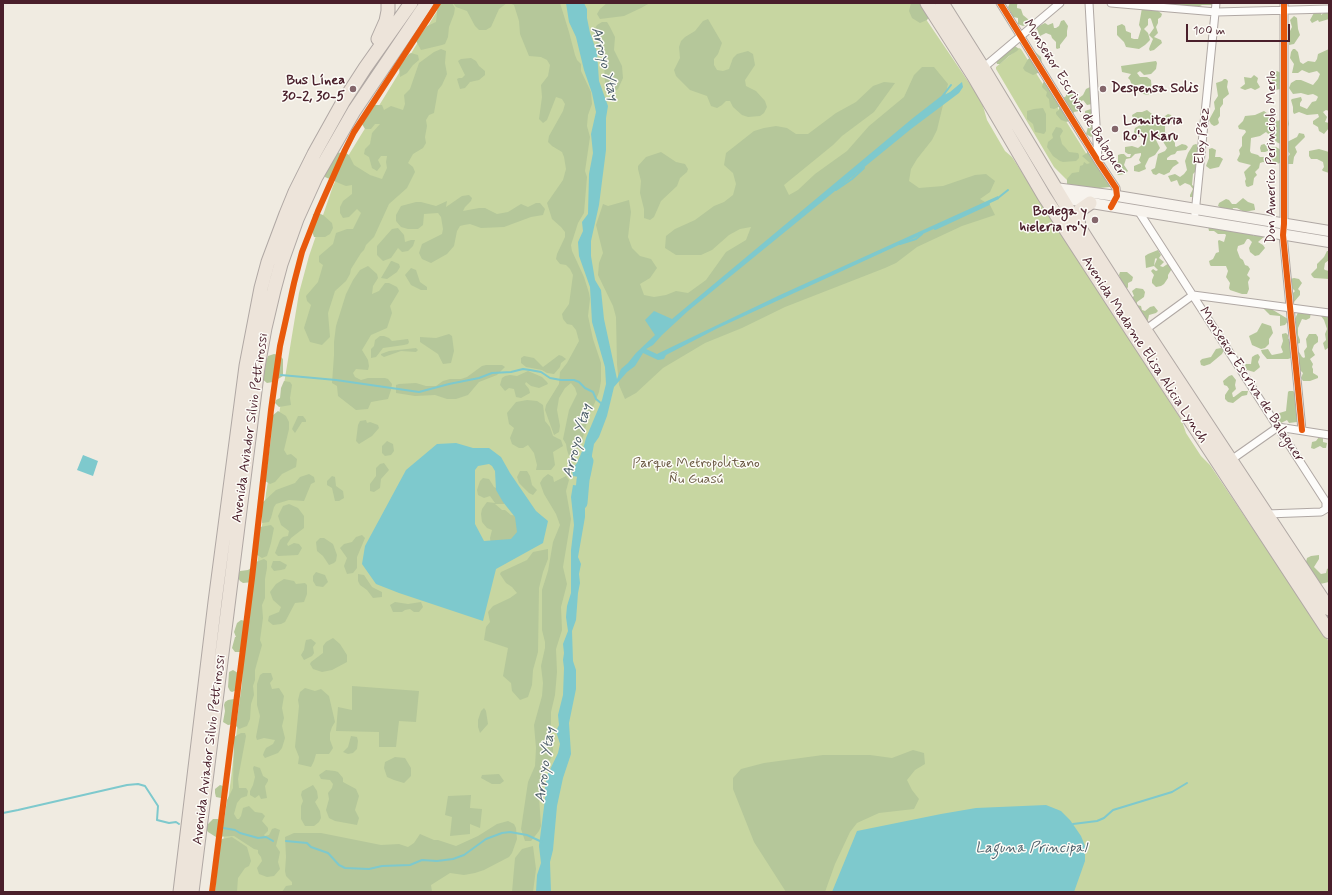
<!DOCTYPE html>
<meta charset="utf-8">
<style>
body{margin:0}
#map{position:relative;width:1332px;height:895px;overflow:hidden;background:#f0ebe1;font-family:Mynerve,sans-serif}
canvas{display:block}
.frame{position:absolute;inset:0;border:4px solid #4a1f2b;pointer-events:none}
.scale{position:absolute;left:1186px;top:24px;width:104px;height:18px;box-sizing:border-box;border:2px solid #4a1f2b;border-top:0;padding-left:5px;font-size:12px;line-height:14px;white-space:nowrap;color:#4a1f2b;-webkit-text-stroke:3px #fdfcf7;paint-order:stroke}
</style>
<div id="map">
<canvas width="1332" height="895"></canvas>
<div class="frame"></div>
<div class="scale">100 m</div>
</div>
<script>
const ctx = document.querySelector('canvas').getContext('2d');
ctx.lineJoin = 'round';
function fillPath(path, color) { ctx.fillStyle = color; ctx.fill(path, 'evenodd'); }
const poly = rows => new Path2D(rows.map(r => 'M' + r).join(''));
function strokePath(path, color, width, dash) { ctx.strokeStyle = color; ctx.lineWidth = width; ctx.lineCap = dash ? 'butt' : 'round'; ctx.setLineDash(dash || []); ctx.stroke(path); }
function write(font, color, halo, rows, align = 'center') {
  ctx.font = font + ' Mynerve,sans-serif'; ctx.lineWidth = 3; ctx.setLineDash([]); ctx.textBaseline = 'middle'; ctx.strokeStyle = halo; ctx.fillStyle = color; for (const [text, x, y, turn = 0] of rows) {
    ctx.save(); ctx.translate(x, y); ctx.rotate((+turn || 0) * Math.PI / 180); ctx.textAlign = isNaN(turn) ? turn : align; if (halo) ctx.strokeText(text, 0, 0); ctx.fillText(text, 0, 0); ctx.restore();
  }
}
const green = poly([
 [442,3,915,3,976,93,983,106,987,120,1005,151,1012,157,1182,421,1186,433,1201,456,1210,465,1329,642,1329,892,217,892,266,493,299,293,309,256,333,186,345,161],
 [1019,48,1021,49,1104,182,1067,180,1054,167,996,69,996,67]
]);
const forest = poly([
 [438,3,452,3,455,8,454,14,449,27,448,37,445,44,442,45,421,50,416,41,427,26,436,22],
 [453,3,507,3,499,9,491,27,486,30,479,30,475,26,467,11,456,7],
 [509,3,560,3,569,32,575,55,577,60,581,64,581,71,591,92,592,104,588,115,587,126,590,137,585,171,587,177,584,213,578,223,571,245,572,251,584,277,589,293,590,299,588,316,593,339,601,363,601,381,599,392,587,422,581,445,574,454,569,456,567,450,566,444,563,439,569,410,577,394,575,388,571,383,565,388,559,398,557,410,560,426,559,432,554,435,545,410,546,405,559,384,560,372,567,363,579,341,576,330,572,325,567,324,563,319,562,314,569,304,573,275,570,269,566,265,560,264,556,259,557,254,565,237,565,232,561,227,552,219,547,203,563,180,566,169,564,157,562,152,552,146,548,142,549,136,563,111,565,104,562,99,556,97,547,120,543,123,539,119,542,97,541,85,548,76,550,65,547,60,541,57,529,56,520,34,519,21,514,5],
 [607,3,650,3,641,8,624,16,600,19,597,14,600,9],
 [911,3,925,3,929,17,927,20,920,23,912,18,909,11],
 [1010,3,1018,3,1017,5,1017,8,1021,9,1023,15,1029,20,1028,24,1023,26,1018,24,1018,18,1013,17,1008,7],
 [1167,3,1216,3,1212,5,1202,5,1196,8,1179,5,1175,6],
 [1142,8,1157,10,1162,14,1161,17,1158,19,1158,23,1156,27,1158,33,1154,37,1161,40,1162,43,1154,50,1150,51,1149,49,1150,46,1153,39,1149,35,1154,28,1151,19,1150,18,1148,19,1148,25,1144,29,1148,33,1150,40,1145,45,1139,49,1126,47,1124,42,1117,35,1117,26,1122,24,1125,26,1126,31,1131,33,1131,38,1134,39,1138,39,1141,29,1139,25],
 [1315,11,1321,11,1321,15,1325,12,1329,13,1329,19,1319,22,1318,20,1312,23,1310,20],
 [1294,16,1297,18,1298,29,1300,35,1294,44,1289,45,1289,33,1292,27,1290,20],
 [708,19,722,43,718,54,714,59,714,65,717,70,723,71,729,69,733,58,737,54,748,51,753,54,755,65,745,80,746,86,756,91,765,101,767,107,764,113,760,116,748,117,742,115,733,107,730,101,726,101,722,105,717,108,711,106,707,96,690,90,676,76,674,70,680,58,679,47,681,41,685,37,695,31,703,21],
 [1064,20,1068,26,1067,31,1067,36,1060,45,1060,48,1057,49,1056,48,1056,42,1052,38,1051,35,1046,33,1040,36,1037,29,1037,27,1045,23,1048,25,1053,23,1054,28,1056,28,1059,26,1061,21],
 [602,22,607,22,610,27,615,37,614,50,622,66,623,78,618,89,613,92,607,92,605,82,604,63,594,36,594,30,597,25],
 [1015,46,1019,49,1017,51,1009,56,1000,64,997,64,996,61],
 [441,49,446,51,445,63,447,74,442,85,438,90,434,113,429,115,426,120,427,126,425,137,426,143,423,148,413,154,408,163,413,167,415,172,407,188,389,204,374,237,366,245,364,250,361,253,351,269,350,274,346,281,335,291,328,313,330,337,322,345,310,342,304,328,311,305,307,301,306,296,318,282,323,265,319,262,319,256,333,244,336,233,347,229,353,229,361,213,357,209,349,217,343,218,340,213,340,207,343,201,352,194,352,185,346,186,341,184,325,177,324,172,338,153,344,152,349,155,354,165,370,175,382,179,387,168,386,162,387,156,381,156,378,160,381,166,377,171,372,168,369,157,364,154,365,149,370,144,372,133,380,124,375,124,371,129,365,129,362,124,375,105,382,105,384,110,391,106,403,110,405,104,404,95,410,89,419,63,434,52],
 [1293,49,1295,49,1298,52,1300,62,1303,64,1308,61,1315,62,1317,59,1318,54,1329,49,1329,111,1326,110,1323,112,1327,117,1325,122,1329,123,1329,128,1324,134,1319,131,1318,127,1313,124,1313,121,1319,117,1318,114,1307,115,1299,112,1294,114,1293,112,1293,107,1291,100,1292,99,1301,97,1302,100,1300,103,1300,106,1307,109,1312,102,1316,101,1318,97,1317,96,1313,94,1308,95,1301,93,1293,94,1289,88,1291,83,1296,80,1301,80,1313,85,1318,79,1320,74,1317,71,1309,73,1302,70,1298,73,1292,73,1294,64,1290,58,1291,52],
 [1033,50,1041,57,1042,64,1038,73,1033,75,1025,71,1023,68,1028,59,1031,58],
 [411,53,418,55,419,60,413,65,407,73,400,77,399,67,409,54],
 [471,58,476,61,479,66,485,71,485,75,479,80,470,82,465,88,460,89,457,79,459,78,462,78,465,75,458,61,461,59],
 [1156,61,1157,63,1156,69,1151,74,1144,75,1140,71,1137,73,1140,77,1147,77,1151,80,1152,93,1147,95,1137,92,1136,88,1140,89,1142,84,1132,86,1130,80,1128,78,1131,74,1122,72,1121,66],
 [922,67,934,67,948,84,937,130,932,140,917,159,911,169,909,181,919,188,943,186,975,175,986,174,995,181,990,192,980,199,990,205,995,215,962,226,917,247,896,263,885,268,785,307,742,328,705,343,663,368,636,393,625,399,619,385,617,364,616,317,613,306,598,275,599,263,603,253,596,225,603,204,608,206,629,200,631,212,628,237,632,248,640,256,651,259,657,268,650,278,640,284,644,295,654,297,666,295,676,291,688,293,706,280,726,252,746,240,751,227,740,229,729,235,712,250,701,255,676,255,665,248,666,236,675,229,695,220,714,206,724,202,733,195,736,184,733,173,724,165,726,153,754,131,764,128,776,126,787,128,796,134,808,134,836,113,856,102,873,86,884,82,895,83,874,112,842,136,833,145,784,185,789,195,798,190,815,174,847,151,869,126,904,97,914,75],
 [1277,71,1281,73,1282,89,1274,90,1274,86,1272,81,1273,74],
 [1254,75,1258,78,1257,82,1260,87,1259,88,1255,90,1251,88,1245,90,1240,88,1245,84,1244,77,1251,78],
 [1224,79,1226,79,1228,81,1227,87,1229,94,1223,99,1223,104,1220,108,1220,116,1218,119,1219,123,1217,125,1214,126,1211,124,1209,120,1215,109,1214,102,1218,96,1216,83,1222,81],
 [1045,80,1061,98,1065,97,1066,96,1066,93,1069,92,1079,98,1083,95,1086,89,1090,87,1093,87,1092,104,1087,105,1083,100,1078,106,1079,111,1074,112,1070,120,1067,122,1061,120,1056,114,1056,112,1059,110,1059,107,1054,109,1050,108,1049,99,1046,96,1047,92,1042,87,1043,83],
 [1043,108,1046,114,1046,131,1044,134,1035,132,1033,124,1027,119,1027,111,1034,109],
 [1091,109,1092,110,1096,134,1091,137,1086,134,1088,127,1085,115,1085,111],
 [1147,110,1152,114,1154,119,1161,122,1163,120,1163,117,1165,116,1168,114,1171,115,1174,120,1170,124,1167,122,1165,123,1165,132,1173,136,1173,140,1175,143,1175,146,1176,147,1182,144,1186,145,1188,147,1186,150,1177,151,1175,154,1171,155,1167,158,1167,160,1176,160,1179,163,1173,167,1170,171,1170,172,1164,175,1159,173,1156,175,1153,174,1151,170,1155,168,1158,154,1165,151,1167,148,1162,140,1157,138,1156,140,1160,148,1155,155,1149,158,1145,166,1146,169,1139,172,1134,171,1134,166,1141,163,1139,160,1141,155,1141,153,1135,154,1131,158,1126,159,1124,165,1128,171,1125,174,1118,175,1113,169,1118,161,1118,155,1121,154,1124,154,1127,157,1130,157,1131,154,1128,154,1125,152,1125,147,1132,146,1138,148,1142,145,1145,139,1145,135,1138,137,1135,135,1134,132,1135,128,1142,124,1140,122,1134,122,1132,115,1137,112,1142,112],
 [1264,111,1278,121,1281,119,1288,119,1289,124,1282,144,1278,143,1266,132,1260,136,1251,138,1250,151,1251,153,1258,155,1260,157,1271,157,1273,155,1272,152,1270,150,1265,152,1261,152,1260,148,1261,145,1264,144,1271,147,1276,147,1281,150,1282,162,1275,165,1263,162,1260,163,1259,168,1255,172,1257,175,1254,178,1253,185,1248,187,1246,186,1245,181,1246,179,1244,172,1251,165,1239,162,1237,160,1240,154,1239,150,1242,146,1242,137,1246,132,1245,130,1239,129,1238,126,1243,121,1245,116,1255,115],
 [1056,127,1061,128,1063,131,1060,136,1062,144,1065,147,1069,152,1078,153,1079,155,1079,158,1076,161,1063,162,1060,161,1053,156,1047,147,1048,142,1053,138,1052,134],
 [1299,133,1304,134,1305,137,1295,147,1297,152,1294,157,1293,164,1286,164,1287,158,1290,154,1286,149,1287,142,1297,137],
 [1196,144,1199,146,1197,170,1193,174,1192,185,1195,187,1194,197,1190,197,1190,195,1193,189,1190,185,1185,183,1180,186,1179,185,1177,180,1171,182,1168,176,1175,174,1180,177,1184,174,1187,170,1185,161,1188,153,1193,145],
 [1212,148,1216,150,1215,157,1220,157,1223,159,1219,167,1210,169,1206,166,1209,158,1209,149],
 [1319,149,1329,152,1329,173,1323,171,1322,170,1324,167,1323,162,1317,159,1311,159,1309,156,1309,151],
 [1087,150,1112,186,1110,187,1089,189,1078,186,1075,188,1067,185,1067,179,1072,173,1079,172,1080,166,1083,165,1084,162,1087,164,1090,163,1082,156,1087,153],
 [661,152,676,162,685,164,688,169,687,172,680,178,677,186,661,201,654,217,650,220,644,218,644,209,640,193,641,181,638,169,638,166,646,157],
 [469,195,472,198,471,201,465,207,463,211,479,208,485,208,497,214,508,212,521,204,528,207,536,203,540,203,545,209,543,215,531,217,504,227,481,228,470,224,464,225,460,226,457,231,454,246,447,254,431,263,422,259,419,253,422,244,442,234,443,229,441,217,438,213,424,214,423,225,418,229,408,229,401,227,396,221,396,215,401,206,416,202,421,202,436,206,447,201,446,207,462,196],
 [1243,198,1248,202,1254,204,1255,209,1255,210,1244,212,1237,208,1233,208,1232,211,1234,223,1236,220,1243,220,1242,225,1254,236,1256,234,1257,222,1274,226,1274,228,1258,242,1263,245,1265,248,1259,255,1255,256,1250,252,1249,248,1252,242,1249,239,1247,239,1244,244,1238,246,1237,250,1240,258,1243,260,1245,265,1248,266,1250,269,1247,275,1250,278,1248,282,1249,289,1247,294,1242,294,1230,290,1229,288,1230,283,1226,277,1228,271,1226,266,1211,266,1210,265,1209,261,1213,259,1216,253,1219,252,1218,241,1219,240,1224,242,1226,235,1225,234,1218,234,1214,231,1209,231,1208,226,1219,220,1222,217,1223,209,1218,206,1219,203,1226,199,1229,200,1232,204,1236,204],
 [318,213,323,215,332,223,333,228,330,234,325,237,314,237,312,231,313,214],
 [398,228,404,235,405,242,411,240,415,240,413,246,408,251,402,252,398,248,391,258,383,261,377,255,377,246,392,229],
 [1158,250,1161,255,1159,258,1164,262,1160,266,1163,267,1169,263,1173,267,1168,275,1168,278,1164,284,1161,286,1156,287,1152,283,1152,280,1154,275,1151,271,1153,269,1156,271,1158,270,1154,266,1157,259,1156,258,1155,259,1154,266,1146,268,1145,256,1148,254],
 [1327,251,1329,251,1329,260,1325,263,1324,269,1325,270,1329,271,1329,279,1314,278,1312,276,1311,274,1317,268,1317,264,1324,257],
 [391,261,392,261,399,264,400,267,397,272,387,279,381,278],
 [368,266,377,274,378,278,373,286,372,294,379,291,385,283,389,283,397,287,399,291,390,306,392,313,387,328,371,335,362,350,368,360,369,366,368,370,356,369,353,373,355,377,361,380,368,378,385,378,388,379,392,384,391,390,388,399,371,402,368,409,356,410,338,396,337,386,332,383,334,355,334,342,336,326,346,294,353,280,360,270],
 [411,268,416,270,420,282,427,287,427,290,421,290,411,285,405,275],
 [1120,272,1127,272,1133,277,1132,281,1128,283,1128,287,1125,292,1119,275],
 [1294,278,1299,279,1302,283,1298,289,1300,291,1300,295,1294,302,1293,301,1291,295,1295,291,1290,286,1290,279],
 [1136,288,1143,289,1145,292,1144,297,1137,302,1137,305,1141,306,1142,310,1145,311,1150,307,1154,306,1158,311,1156,313,1149,315,1147,324,1131,298,1134,296,1132,291],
 [1268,307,1288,319,1288,321,1285,325,1280,326,1280,316,1270,315,1263,308],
 [1299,310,1311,312,1310,318,1306,320,1302,319,1298,328,1298,335,1300,340,1300,343,1297,344,1296,342,1296,321,1295,319],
 [1322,313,1328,315,1329,317,1329,345,1328,348,1325,350,1323,343,1326,340,1325,334,1327,329,1324,320,1321,316],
 [1262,323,1271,326,1273,333,1269,339,1269,344,1265,348,1261,349,1252,345,1249,336,1257,332],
 [1286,333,1288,335,1288,339,1290,338,1291,358,1288,359,1267,359,1262,353,1261,350,1268,349,1271,354,1272,355,1282,353,1283,352,1281,347,1283,341,1282,336,1282,334],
 [449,334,452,336,454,351,451,363,443,364,438,354,420,342,420,337,436,338],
 [1309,334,1316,334,1318,337,1318,342,1314,345,1312,350,1315,355,1310,359,1313,364,1312,367,1313,369,1313,373,1318,376,1318,378,1310,381,1303,381,1301,378,1303,373,1298,368,1298,353,1299,352,1302,357,1304,358,1305,357,1304,351,1307,347,1306,339],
 [380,336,384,336,389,338,392,341,408,339,409,342,408,344,404,345,383,348,376,357,371,358,371,349,374,346,375,340],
 [416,348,418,350,416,352,401,351,384,357,381,355,381,354,389,351],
 [1221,348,1224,350,1222,354,1210,364,1204,366,1201,365,1200,361,1202,359,1211,357,1216,349],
 [274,354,279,355,283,359,283,376,273,382,267,383,261,378,266,361,268,356],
 [1258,354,1260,357,1258,362,1260,367,1259,368,1254,372,1247,370,1245,365,1246,364,1251,364,1252,357,1255,355],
 [559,355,562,356,566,359,561,363,560,367,554,374,547,373,542,370,526,367,521,363,521,358,524,356,534,358,543,367],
 [486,365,502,365,505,367,497,375,479,382,468,395,456,399,447,399,435,395,415,396,396,393,396,385,399,384,416,383,426,386,436,386,443,381,450,379,461,379,467,377,482,366],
 [528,371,542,377,547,382,548,384,539,388,531,386,526,382,525,384,529,389,530,393,521,398,516,397,514,389,509,388,505,391,500,385,502,378,505,376,510,375,517,376],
 [1232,375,1236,380,1235,385,1236,389,1232,393,1233,397,1234,397,1242,391,1248,391,1247,395,1242,396,1233,403,1228,402,1225,399,1225,395,1229,389,1227,386,1224,385,1223,381,1229,376],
 [284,381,290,382,292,385,290,398,291,405,279,407,275,403,276,400,280,398,281,388],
 [1289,391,1293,391,1298,395,1304,412,1297,422,1289,423,1287,420,1281,423,1278,421,1276,414,1286,411,1288,392],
 [527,400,537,401,543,405,545,421,550,427,553,436,561,440,563,446,553,452,555,465,551,470,536,470,537,465,534,453,528,445,523,448,519,448,512,444,510,438,514,428,509,424,507,413,516,402],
 [278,411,286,416,289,422,289,429,284,450,287,455,291,454,297,459,296,467,282,474,275,482,270,484,265,481,271,438,272,416],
 [298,416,303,416,306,420,306,422,302,422,295,433,292,429],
 [366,420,367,423,370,422,378,425,379,428,372,436,359,444,356,441,358,425,360,421],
 [1319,437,1323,438,1323,442,1327,443,1326,448,1323,448,1320,446,1314,449,1311,448,1312,442,1316,441],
 [387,441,393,444,394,451,391,455,385,456,382,453,382,446],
 [384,463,389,470,381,479,380,488,374,492,370,491,370,484,376,476,376,468,380,464],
 [520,471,527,471,530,476,532,485,537,490,533,495,529,493,519,483,517,477],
 [309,474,314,477,315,482,311,484,304,501,289,500,276,504,274,507,271,518,269,522,262,523,262,503,276,490,295,483,300,477],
 [548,474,553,477,554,482,566,476,569,480,566,491,571,519,563,567,567,584,561,607,562,630,556,649,557,672,555,695,551,712,551,736,553,742,553,754,550,760,543,770,539,797,541,826,539,831,531,841,525,841,521,829,528,782,535,766,536,748,534,725,542,696,543,683,541,666,545,648,545,642,542,630,542,590,548,571,553,542,560,525,556,514,544,494,540,483,543,478],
 [332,476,335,477,336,486,343,491,344,498,339,501,335,501,332,488,327,485,327,481],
 [483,478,489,479,494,487,504,492,507,500,504,504,495,504,502,510,505,510,511,515,519,516,521,538,491,545,490,538,492,530,487,528,482,522,481,514,482,509,487,502,495,503,490,496,484,498,478,495,477,490,480,481],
 [289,504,298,508,304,516,304,528,291,538,287,544,288,546,294,543,299,544,302,548,298,555,278,556,275,553,280,540,283,537,288,536,289,531,281,525,278,516,283,506],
 [271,525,274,528,271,543,267,556,262,558,257,555,257,551,260,527],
 [362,535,365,538,357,557,357,568,353,573,347,574,344,566,347,558,340,548,344,544,352,542,356,537],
 [320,538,324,538,333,544,337,555,336,561,334,563,329,565,323,556,317,551,316,542],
 [548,549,548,559,543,572,539,588,538,652,533,670,532,685,528,697,520,700,512,691,511,683,503,676,508,648,484,640,486,627,490,622,488,612,493,606,510,598,517,593,512,587,506,583,500,574,501,572,527,560,533,552],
 [1319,555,1319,559,1314,567,1321,574,1326,573,1327,569,1329,568,1329,582,1320,584,1309,571,1306,562,1307,558,1311,556],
 [264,559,267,561,267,568,265,579,265,598,262,605,263,618,260,640,262,645,255,670,255,680,253,686,254,695,251,704,250,719,247,726,239,729,236,726,242,684,243,657,240,652,235,652,232,648,235,637,236,637,234,632,237,623,241,620,249,622,253,582,243,583,240,581,237,576,240,571,248,570,254,566,256,562],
 [273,561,280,561,287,565,285,569,281,570,274,571,271,567],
 [316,572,325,575,328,582,323,587,316,586,313,581,313,576],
 [358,574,364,575,372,587,382,592,382,597,373,598,367,590,360,585,358,581],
 [284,579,294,581,296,584,305,583,307,585,307,594,304,602,295,603,285,622,281,624,273,625,268,621,269,616,279,612,281,607,273,600,270,592,276,584],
 [395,602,408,604,421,602,423,607,419,612,414,612,410,609,405,610,402,612,393,612,390,605],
 [333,638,340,644,347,655,347,662,332,670,322,672,313,669,310,664,311,662,323,653,323,646,326,642],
 [311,639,316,643,313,647,314,653,312,656,304,660,301,655,304,650,305,644,306,640],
 [233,670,238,673,241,679,237,690,232,692,230,691,228,687,229,672],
 [263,673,271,673,273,679,270,683,272,689,279,688,284,696,282,708,284,718,282,726,285,738,282,748,278,753,265,758,263,755,264,752,266,748,273,744,275,740,264,738,257,740,256,737,260,716,257,705,257,684,260,675],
 [352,686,419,691,416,722,399,721,396,747,379,747,379,732,336,731,338,707,352,710],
 [305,688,315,691,321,689,329,696,335,722,332,727,330,733,330,740,333,748,329,754,316,754,314,761,311,767,298,764,299,757,295,747,299,706,298,700,300,692],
 [234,699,237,703,235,721,234,724,228,725,223,722,225,711,224,705,225,702,228,700],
 [484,708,486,711,488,724,480,733,478,727,478,720,481,711],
 [241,733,245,733,246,736,238,779,239,788,246,788,248,791,247,796,241,798,237,803,234,814,237,819,239,819,241,816,243,808,249,806,255,812,262,813,265,816,262,821,268,828,268,831,264,835,265,836,269,835,272,829,275,828,280,830,276,846,280,852,278,862,280,869,274,876,267,877,259,874,257,868,262,861,261,857,258,853,258,850,254,849,234,836,216,837,208,832,206,829,208,824,213,819,218,819,219,822,224,821,227,800,233,788,234,737],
 [351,736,357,737,358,741,357,749,353,753,348,754,343,752,348,747],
 [913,750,924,753,925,764,915,770,907,780,912,790,919,799,914,809,879,813,857,823,850,832,835,864,825,892,786,892,754,842,733,789,733,778,741,769,764,763,823,755,870,755,892,758],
 [395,757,405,758,411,768,411,776,404,783,394,780,387,777,384,768,385,762],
 [254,766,260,768,263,776,268,779,268,781,265,786,267,798,261,799,259,795,255,798,250,795,250,791,253,785,255,777,253,768],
 [326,770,335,771,338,772,343,778,343,782,356,789,359,796,355,810,359,818,357,825,335,821,329,818,326,810,329,799,328,793,332,788,333,784,330,780,321,779,319,775],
 [499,774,504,781,500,784,492,784,481,778,482,775],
 [220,785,226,787,227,790,226,795,221,798,216,797,215,793,215,789],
 [313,785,317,791,318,798,315,802,320,811,321,818,319,822,314,826,305,826,301,819,301,806,303,801,301,795,302,791],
 [471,795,470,808,482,809,480,828,470,824,470,834,450,836,452,817,445,815,448,796],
 [508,821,514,824,516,828,517,839,512,853,509,857,484,870,475,873,464,875,450,873,431,885,432,892,282,892,286,886,292,885,292,882,286,876,285,871,286,857,285,837,294,833,321,833,381,845,399,844,408,847,414,843,420,834,434,840,438,840,456,846,478,836,497,824],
 [232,837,247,847,251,861,249,866,245,868,238,878,237,892,215,892,220,843,222,839],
 [533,846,536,869,533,892,512,892,515,858,522,849]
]);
const water = poly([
 [566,3,584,3,587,9,587,18,590,33,597,52,599,81,608,106,606,118,606,150,599,205,591,241,591,256,595,280,601,290,604,319,617,379,621,369,628,363,636,353,655,335,645,320,654,311,672,319,913,118,940,97,950,92,962,82,963,87,959,93,911,129,688,311,662,335,653,345,646,349,657,354,780,295,998,196,999,199,718,328,666,355,664,359,658,360,643,353,635,366,627,372,614,387,607,416,599,437,594,444,592,455,591,473,589,479,573,476,572,469,577,463,583,449,586,438,602,400,606,384,605,367,592,322,590,287,579,256,578,242,583,231,582,222,588,214,589,174,593,153,591,134,596,112,592,93,584,70,576,37,569,22],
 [456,443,473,448,489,448,501,457,510,473,536,511,548,521,543,543,496,569,483,621,399,593,376,584,362,564,365,546,406,470,437,444],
 [489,464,492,466,495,471,496,490,503,502,515,517,517,532,511,539,484,541,475,524,475,470,478,466],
 [83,455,98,461,93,476,77,470],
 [573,485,588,487,585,498,585,517,578,557,581,564,579,574,580,583,578,593,576,620,572,631,573,661,576,670,576,689,569,723,571,754,563,778,557,806,553,850,550,862,551,892,536,892,537,875,541,863,539,846,545,799,545,787,547,776,558,753,560,744,556,731,559,725,558,715,563,695,564,668,563,660,564,653,563,644,568,631,566,617,567,606,571,593,571,550,574,525,571,497],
 [1046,805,1061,811,1070,820,1081,836,1085,846,1085,861,1074,892,832,892,857,831,941,814,976,808]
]);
const stream = poly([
 [941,98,951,85],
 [836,190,852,179,864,168],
 [998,198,1008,190],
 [935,229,989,204],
 [900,244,916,239,922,234],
 [281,375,336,380,419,392,449,384,479,378,492,373,511,372,523,369,530,370,541,372,550,378,561,380,574,380,579,382,585,388,593,392,596,399,602,404],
 [3,813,18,810,127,785,138,784,145,786,158,806,157,820,169,823,176,822,179,824],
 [1073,824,1097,821,1104,818,1113,810,1172,792,1187,783],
 [223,828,235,830,240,833,258,838,266,837,273,841],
 [286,841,307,843,311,847,328,853,339,865,345,868,369,869,382,866,410,865,422,860,437,861,453,859,464,855,486,839,502,833,510,832,527,835,542,842]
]);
const river = poly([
 [581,503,583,480,587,461]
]);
const street = poly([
 [1000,3,1098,161,1116,188,1117,196,1111,207],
 [1089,3,1098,159],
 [1111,3,1216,12,1329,9],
 [1284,3,1284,224,1283,235,1302,430],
 [983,68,1060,3],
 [1139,212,1326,502,1326,509,1321,512,1267,514],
 [1195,214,1216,3],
 [1145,330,1193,295,1329,313],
 [1231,460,1278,427,1329,435]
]);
const secondary = poly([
 [1055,188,1117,196,1329,231],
 [1061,198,1329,242]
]);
const highway = poly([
 [927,3,973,75,1044,196,1135,336,1329,632],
 [942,3,983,68,1079,227,1145,330,1329,609],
 [378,39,386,21,388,11,388,3],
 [1079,227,1078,219,1080,210,1090,203],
 [180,892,215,602,246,366,261,288,268,262,286,214,295,192,314,154,343,102,365,68,411,3],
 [192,892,258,367,265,328,274,290,281,264,297,219,316,177,354,111,427,3]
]);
const cycleway = poly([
 [1000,3,1098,161,1116,188,1117,196,1111,207],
 [1284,3,1284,224,1283,235,1302,430],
 [212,892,252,578,271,410,280,346,294,283,302,252,318,211,345,150,354,132,438,3]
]);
const markers = [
 [353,89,4,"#84666b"],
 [1103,89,4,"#84666b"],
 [1115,129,4,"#84666b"],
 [1095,220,4,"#84666b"]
];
const poiNames = [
 ["Bus Línea",345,81],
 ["30-2, 30-5",345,97],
 ["Despensa Solis",1111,89,"left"],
 ["Lomiteria",1123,121,"left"],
 ["Ro'y Karu",1123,137,"left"],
 ["Bodega y",1087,212],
 ["hieleria ro'y",1087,228]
];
const streetNames = [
 ["Monseñor Escriva de Balaguer",1074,98,58],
 ["Eloy Páez",1203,136,-84],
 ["Don Americo Perinciolo Merlo",1272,157,-90],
 ["Avenida Madame Elisa Alicia Lynch",1144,350,57],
 ["Monseñor Escriva de Balaguer",1251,385,57],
 ["Avenida Aviador Silvio Pettirossi",251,428,-82],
 ["Avenida Aviador Silvio Pettirossi",210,750,-83]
];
const parkNames = [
 ["Parque Metropolitano",696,464],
 ["Ñu Guasú",696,480]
];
const waterNames = [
 ["Arroyo Ytay",604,64,76],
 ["Arroyo Ytay",578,441,-75],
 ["Arroyo Ytay",546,765,-82],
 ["Laguna Principal",1031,849]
];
fillPath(green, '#c7d6a1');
fillPath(forest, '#b5c79a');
fillPath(water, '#7ec9cd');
strokePath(stream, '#7ec9cd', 2);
strokePath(river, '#7ec9cd', 13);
strokePath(street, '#b0a8a4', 9);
strokePath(secondary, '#b0a8a4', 12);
strokePath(highway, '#b0a8a4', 15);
strokePath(street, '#fdfcfa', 7);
strokePath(secondary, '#f7f3ed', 10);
strokePath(highway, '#ede4da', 13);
strokePath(cycleway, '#e8590c', 6);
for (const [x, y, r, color] of markers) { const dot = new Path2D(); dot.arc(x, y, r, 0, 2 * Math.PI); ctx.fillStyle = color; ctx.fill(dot); strokePath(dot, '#fdfcf7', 1.5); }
write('bold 14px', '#4a1f2b', '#fdfcf7', poiNames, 'right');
write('14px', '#4a1f2b', '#fdfcf7', streetNames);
write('14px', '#6a5942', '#fdfcf7', parkNames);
write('italic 15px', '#4b5d68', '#fdfcf7', waterNames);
</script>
